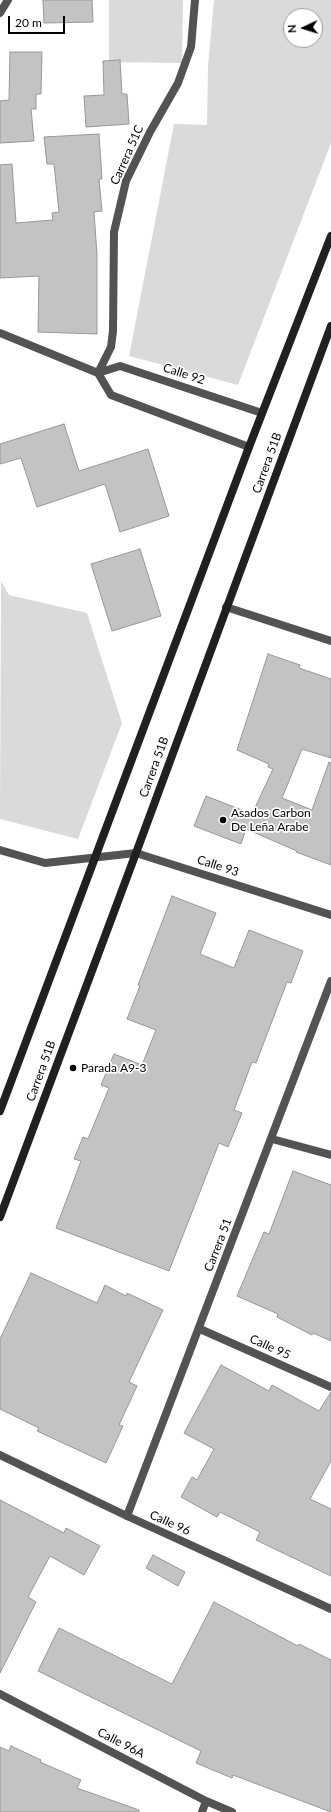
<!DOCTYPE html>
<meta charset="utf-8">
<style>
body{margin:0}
#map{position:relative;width:331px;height:1812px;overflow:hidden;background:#fff;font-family:Lato,sans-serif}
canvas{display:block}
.north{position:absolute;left:283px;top:8px;width:40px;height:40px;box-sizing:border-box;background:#fff;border:1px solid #999;border-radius:50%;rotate:266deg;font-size:11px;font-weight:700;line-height:16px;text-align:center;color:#000}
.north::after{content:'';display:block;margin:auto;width:14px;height:18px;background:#000;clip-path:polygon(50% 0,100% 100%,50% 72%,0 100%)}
.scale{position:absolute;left:8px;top:16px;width:57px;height:18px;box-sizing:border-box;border:2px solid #000;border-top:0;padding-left:5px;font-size:12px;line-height:14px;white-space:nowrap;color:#000;-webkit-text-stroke:3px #fff;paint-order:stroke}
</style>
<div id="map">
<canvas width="331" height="1812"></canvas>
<div class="north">N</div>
<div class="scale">20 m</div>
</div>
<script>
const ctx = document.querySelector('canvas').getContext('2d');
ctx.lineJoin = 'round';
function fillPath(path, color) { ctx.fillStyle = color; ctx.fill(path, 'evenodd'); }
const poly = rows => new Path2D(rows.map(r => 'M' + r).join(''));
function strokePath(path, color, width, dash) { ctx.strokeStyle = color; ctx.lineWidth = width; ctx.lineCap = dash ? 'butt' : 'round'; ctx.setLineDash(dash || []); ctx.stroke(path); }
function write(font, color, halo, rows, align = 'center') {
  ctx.font = font + ' Lato,sans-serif'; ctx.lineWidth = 3.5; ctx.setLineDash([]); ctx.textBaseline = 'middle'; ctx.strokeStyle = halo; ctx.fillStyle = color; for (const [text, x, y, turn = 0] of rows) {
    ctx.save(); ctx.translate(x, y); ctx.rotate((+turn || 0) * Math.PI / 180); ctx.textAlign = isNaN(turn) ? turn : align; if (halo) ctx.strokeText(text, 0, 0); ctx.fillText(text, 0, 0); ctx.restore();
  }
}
const green = poly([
 [109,0,183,0,182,63,109,62],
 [214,0,331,0,331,143,238,385,129,356,174,124,207,125,208,66],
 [291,16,315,16,315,40,291,40],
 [1,581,9,595,87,613,122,723,78,839,0,819]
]);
const building = poly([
 [43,0,92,0,93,22,44,23,43,0],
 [10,52,42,52,41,94,36,94,36,109,31,109,34,141,0,143,0,101,9,100,10,52],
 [120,60,122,94,127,94,129,124,86,127,84,96,104,95,103,61,120,60],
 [99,134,102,179,99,179,102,211,94,212,97,255,97,334,38,332,39,276,0,278,0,165,12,164,16,223,53,220,52,213,59,212,54,164,47,164,44,137,99,134],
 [64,424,79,471,148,449,169,516,120,532,105,484,37,507,21,458,0,464,0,444,64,424],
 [140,549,161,616,112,631,91,564,140,549],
 [268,654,300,665,299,668,331,679,331,758,302,749,282,798,312,810,329,762,331,763,331,865,296,852,297,851,246,829,241,844,194,826,206,796,252,814,273,769,268,767,269,764,237,750,268,654],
 [172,896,216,913,200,954,234,968,249,930,303,951,291,983,287,982,256,1063,252,1062,234,1110,242,1113,228,1147,219,1143,169,1271,56,1228,81,1161,74,1159,83,1137,88,1139,109,1088,101,1085,114,1054,142,1065,156,1030,127,1019,140,986,138,985,172,896],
 [293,1171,331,1185,331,1341,313,1333,312,1335,277,1317,278,1314,237,1296,264,1232,269,1234,293,1171],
 [31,1273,97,1303,105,1285,126,1296,127,1293,163,1310,129,1382,137,1386,119,1425,123,1426,106,1463,37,1431,39,1428,0,1409,0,1339,31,1273],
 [221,1365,269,1391,272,1385,319,1411,331,1392,331,1461,310,1499,331,1509,331,1576,256,1540,260,1532,220,1512,217,1517,181,1497,192,1477,197,1480,214,1449,184,1433,221,1365],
 [0,1500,64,1533,66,1528,100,1546,84,1575,50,1556,28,1597,36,1602,0,1673,0,1500],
 [153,1555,185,1572,178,1586,146,1568,153,1555],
 [214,1602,298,1646,299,1644,331,1660,331,1812,233,1775,232,1778,196,1763,201,1751,38,1671,59,1628,172,1684,214,1602],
 [11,1746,41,1760,40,1762,81,1780,77,1788,139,1810,139,1812,0,1812,0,1747,9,1751,11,1746]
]);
const minor = poly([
 [0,13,8,0],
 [0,333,98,373,111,395,249,447],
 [98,373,111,347,113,331,114,232,126,181,150,132,178,83,191,47,195,0],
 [98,373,120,366,262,413],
 [226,607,331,641],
 [272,1139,331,1155],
 [200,1329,331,1387],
 [127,1516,331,981],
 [0,1694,206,1801,232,1812],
 [202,1812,206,1801]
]);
const tertiary = poly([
 [0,850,45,863,136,853,331,915],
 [0,1455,127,1516,331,1609]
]);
const secondary = poly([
 [0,1111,249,447,331,236],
 [0,1217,136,853,331,326]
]);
const markers = [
 [223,820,4,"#000"],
 [73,1068,4,"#000"]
];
const streetNames = [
 ["Carrera 51C",127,155,-66],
 ["Calle 92",184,374,18],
 ["Carrera 51B",267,463,-70],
 ["Carrera 51B",154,767,-70],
 ["Calle 93",218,866,18],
 ["Carrera 51B",41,1071,-70],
 ["Carrera 51",218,1245,-69],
 ["Calle 95",270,1347,24],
 ["Calle 96",170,1523,24],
 ["Calle 96A",121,1743,27]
];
const poiNames = [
 ["Asados Carbon",231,813],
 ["De Leña Arabe",231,827],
 ["Parada A9-3",81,1068]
];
fillPath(green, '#dadada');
fillPath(building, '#c3c3c3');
strokePath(building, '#979797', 1);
strokePath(minor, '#535353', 8);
strokePath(tertiary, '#535353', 8);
strokePath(secondary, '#202020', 8);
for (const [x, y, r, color] of markers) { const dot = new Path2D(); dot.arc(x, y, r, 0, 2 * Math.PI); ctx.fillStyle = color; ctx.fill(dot); strokePath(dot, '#fff', 1.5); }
write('12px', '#000', '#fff', streetNames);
write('12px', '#000', '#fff', poiNames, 'left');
</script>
